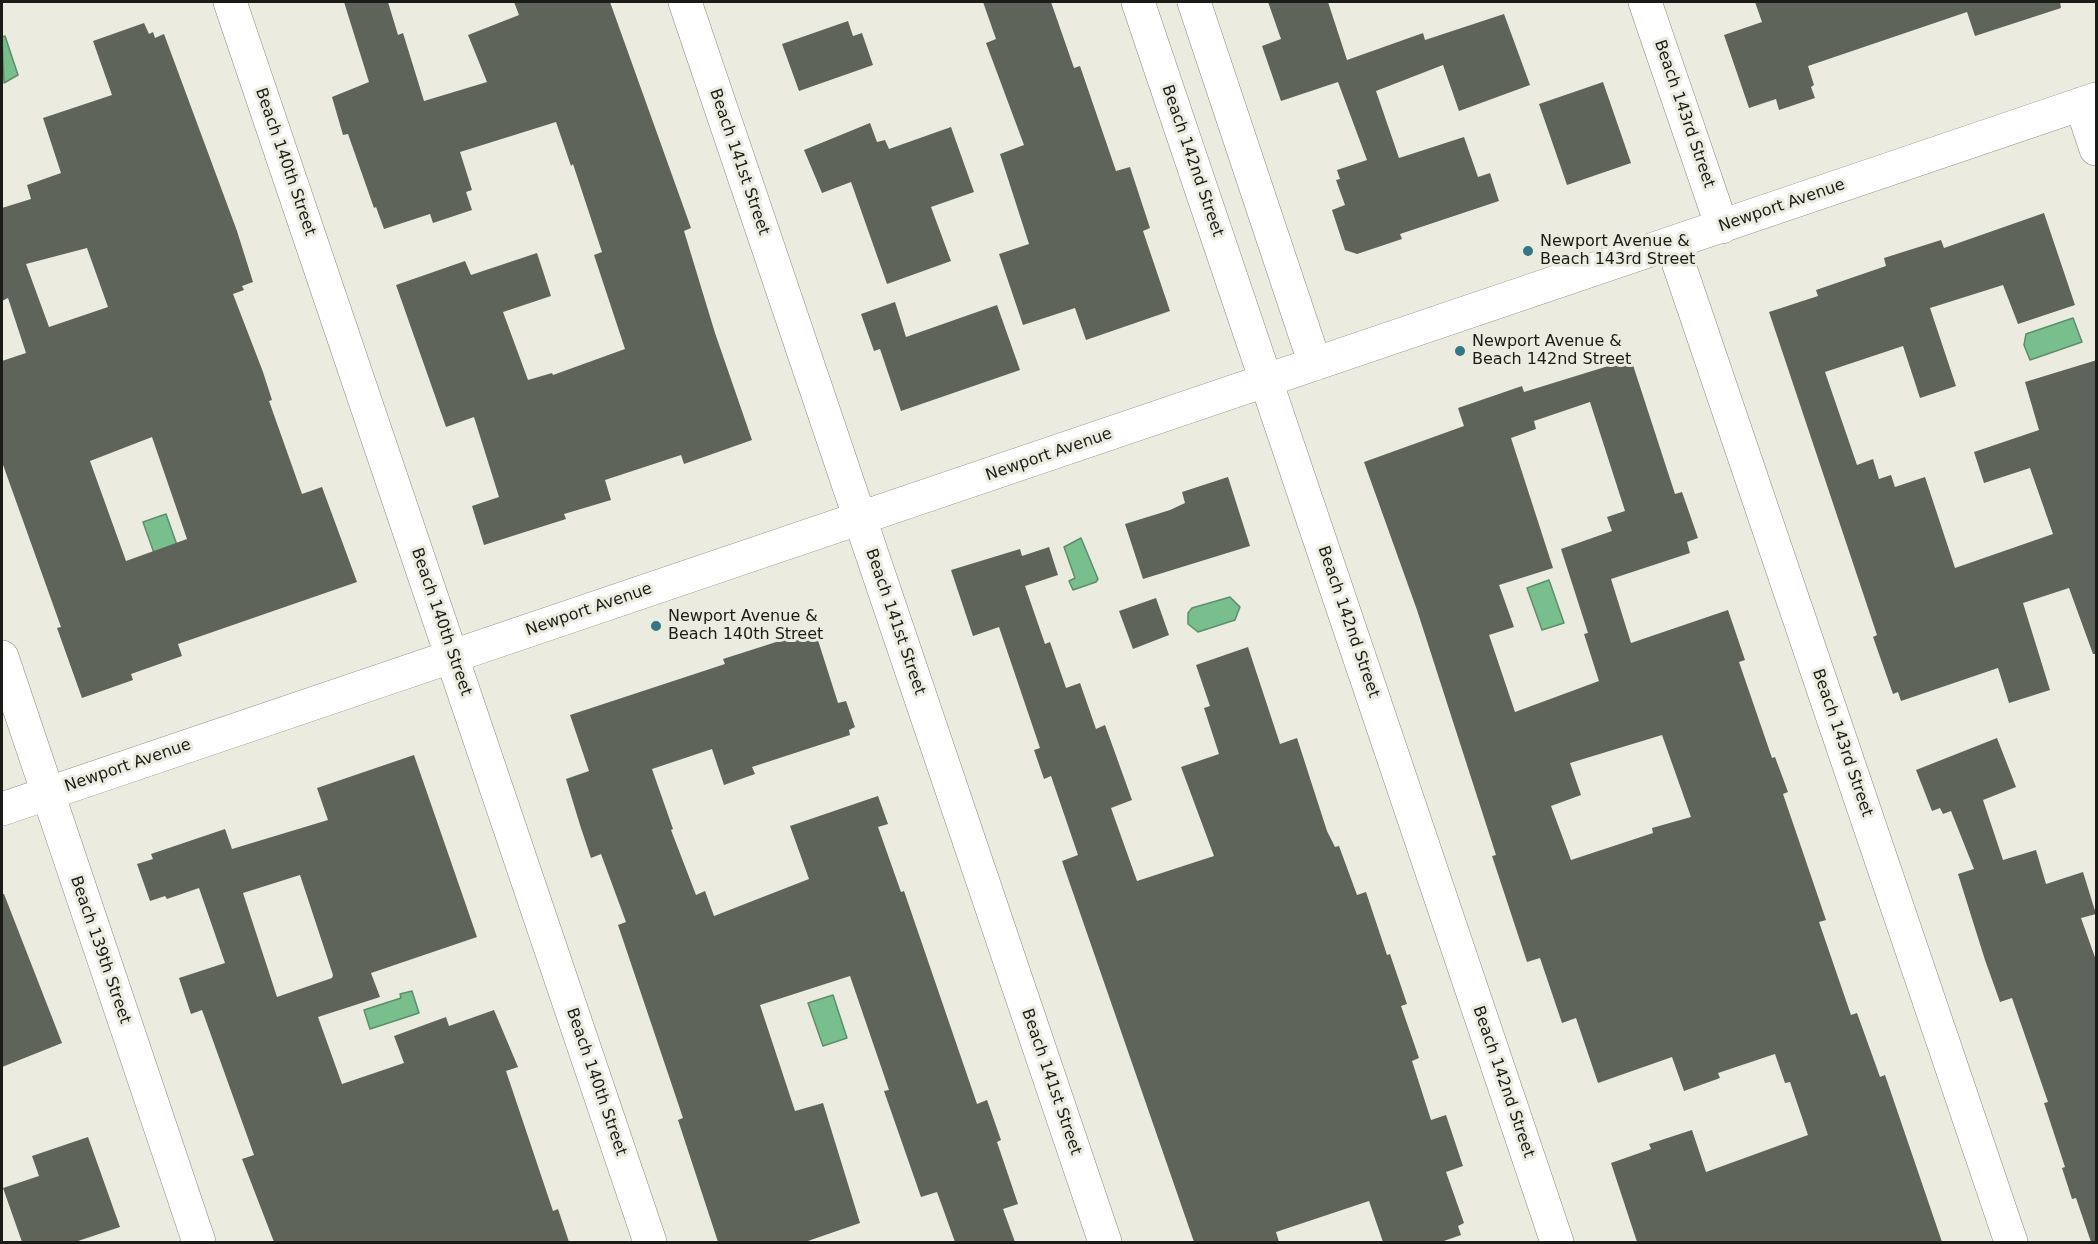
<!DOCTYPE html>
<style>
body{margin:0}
#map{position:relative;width:2098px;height:1244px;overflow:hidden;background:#ebecdf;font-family:"DejaVu Sans",sans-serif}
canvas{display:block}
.frame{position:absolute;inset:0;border:3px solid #1b1b17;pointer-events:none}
</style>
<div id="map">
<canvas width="2098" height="1244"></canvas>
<div class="frame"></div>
</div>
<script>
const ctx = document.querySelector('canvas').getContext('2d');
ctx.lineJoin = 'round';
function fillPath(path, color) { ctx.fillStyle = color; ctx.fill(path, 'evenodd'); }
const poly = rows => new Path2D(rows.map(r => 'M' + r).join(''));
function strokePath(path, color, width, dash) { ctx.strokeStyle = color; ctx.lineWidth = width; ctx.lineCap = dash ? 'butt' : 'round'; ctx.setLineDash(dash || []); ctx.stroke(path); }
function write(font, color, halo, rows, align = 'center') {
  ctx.font = font + ' "DejaVu Sans",sans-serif'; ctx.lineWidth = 6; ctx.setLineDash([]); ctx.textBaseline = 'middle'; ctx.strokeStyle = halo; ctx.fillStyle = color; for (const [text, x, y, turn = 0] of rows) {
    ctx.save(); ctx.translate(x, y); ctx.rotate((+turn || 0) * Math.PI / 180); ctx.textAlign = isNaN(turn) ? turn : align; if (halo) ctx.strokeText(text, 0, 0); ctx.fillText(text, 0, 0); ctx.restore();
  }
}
const water = poly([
 [5,36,18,75,4,83,2,37,5,36],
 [2073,318,2082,342,2030,360,2024,345,2026,334,2073,318],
 [166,514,183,562,160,570,143,522,166,514],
 [1081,538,1098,579,1096,582,1073,590,1069,581,1075,578,1064,547,1081,538],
 [1549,580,1564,623,1542,630,1527,588,1549,580],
 [1230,597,1240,607,1235,620,1198,632,1188,624,1188,613,1192,608,1230,597],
 [412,991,419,1013,370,1029,364,1010,401,998,400,994,412,991],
 [833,995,847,1038,823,1046,808,1003,833,995]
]);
const building = poly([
 [344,2,388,2,398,35,403,33,424,101,487,82,468,35,519,15,514,2,610,2,691,228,684,231,715,333,752,440,684,464,681,455,605,480,611,500,564,514,566,519,484,545,472,506,499,497,474,417,446,427,396,285,465,261,471,275,537,253,551,296,503,312,528,380,552,373,553,375,625,349,594,255,602,252,573,164,571,166,556,122,460,152,472,190,466,192,472,210,433,223,430,214,384,229,376,207,374,208,348,134,343,135,332,97,369,82],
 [983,2,1051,2,1074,68,1080,66,1116,171,1130,167,1150,228,1143,231,1170,311,1086,340,1075,308,1023,325,999,254,1029,244,1000,154,1024,145,986,43,996,39],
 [1268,2,1328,2,1347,60,1423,33,1425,40,1504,14,1530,85,1459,111,1443,65,1376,91,1399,158,1464,137,1478,177,1490,173,1499,201,1400,234,1402,239,1357,254,1345,250,1332,210,1345,205,1336,180,1340,179,1337,170,1367,160,1338,82,1281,101,1262,46,1281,39],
 [1755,2,2060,2,2061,8,1975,36,1967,12,1808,66,1814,85,1811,87,1815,98,1779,110,1776,99,1749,108,1724,35,1762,22],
 [848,21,853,36,862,33,873,65,799,91,782,44],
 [144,23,149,34,153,32,155,38,164,34,237,231,253,282,242,286,244,290,233,294,263,372,272,400,269,401,302,494,322,487,357,582,178,644,182,656,131,674,133,680,82,698,57,628,61,627,2,462,2,361,26,353,8,298,2,301,2,208,31,199,27,185,61,173,43,118,112,95,93,41],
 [87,248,108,307,49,327,26,264],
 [152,437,187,539,126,561,90,461],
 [1603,82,1631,163,1567,185,1539,104],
 [870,123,877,142,885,140,889,149,951,127,974,192,931,207,951,261,887,284,851,182,822,193,804,150],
 [2044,213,2075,305,2018,324,2003,285,1930,308,1956,386,1920,398,1903,346,1825,372,1857,465,1873,459,1879,479,1891,475,1895,487,1925,477,1955,568,2053,534,2030,468,1984,483,1974,452,2039,430,2025,382,2097,360,2097,654,2093,654,2069,588,2023,603,2050,690,2009,703,1998,668,1901,701,1898,692,1893,694,1873,637,1877,635,1769,312,1818,296,1816,290,1886,266,1884,258,1941,240,1944,248],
 [895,302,906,337,997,305,1020,370,901,411,880,349,874,351,861,314],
 [1631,359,1675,494,1682,492,1698,538,1687,542,1690,553,1611,579,1631,643,1728,610,1745,660,1739,662,1772,758,1775,757,1788,792,1783,794,1826,920,1819,922,1851,1015,1857,1013,1880,1077,1885,1075,1942,1242,1637,1242,1611,1163,1651,1149,1649,1144,1692,1130,1706,1172,1808,1135,1790,1082,1785,1083,1775,1054,1718,1073,1720,1078,1684,1091,1672,1057,1598,1083,1576,1018,1562,1023,1540,958,1527,962,1492,856,1496,855,1417,610,1364,462,1464,426,1458,408,1522,386,1524,392],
 [1590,402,1625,511,1607,517,1612,531,1561,549,1588,633,1584,634,1599,681,1515,712,1489,635,1514,627,1499,585,1553,568,1511,438,1536,429,1534,421],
 [1662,735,1691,817,1652,828,1653,833,1571,860,1551,806,1581,795,1570,763],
 [1228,477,1250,546,1143,579,1125,524,1170,510,1185,503,1182,492],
 [1049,547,1058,575,1025,586,1045,644,1050,642,1066,688,1080,683,1096,729,1105,725,1132,800,1111,808,1137,881,1214,856,1181,767,1219,754,1204,708,1210,706,1196,665,1248,647,1280,744,1297,738,1327,831,1335,847,1339,846,1357,895,1366,892,1387,955,1390,954,1407,1004,1401,1006,1419,1058,1412,1061,1431,1120,1446,1115,1463,1166,1446,1172,1464,1223,1458,1226,1461,1235,1441,1242,1383,1242,1369,1201,1276,1232,1279,1242,1194,1242,1062,861,1078,855,1051,776,1044,779,1034,750,1040,748,999,627,973,636,951,570,1020,549,1022,556],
 [1156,598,1169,635,1133,649,1119,611],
 [816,634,838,703,846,701,855,727,849,730,850,735,752,767,755,774,724,785,712,749,652,769,673,829,671,830,696,895,705,891,714,916,809,879,790,826,878,796,888,824,878,827,901,892,904,891,977,1104,987,1100,1001,1140,997,1142,1018,1204,1003,1209,1015,1242,955,1242,937,1192,921,1197,884,1091,889,1090,850,976,760,1005,795,1111,823,1103,860,1223,805,1242,718,1242,678,1120,683,1118,618,925,626,922,601,854,591,858,580,825,566,779,589,771,570,715,725,664,723,659,795,636,796,640],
 [1997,738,2016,787,1983,800,2003,860,2036,850,2046,884,2083,872,2096,914,2081,918,2097,963,2097,1242,2091,1242,2076,1198,2072,1199,2062,1168,2065,1167,2044,1103,2048,1102,2012,998,2000,1002,1985,960,1958,874,1974,869,1951,811,1943,814,1940,808,1932,811,1916,770],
 [414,755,477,937,371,973,380,997,318,1017,342,1084,404,1063,394,1036,446,1017,449,1026,494,1010,518,1067,506,1071,553,1211,558,1209,569,1242,274,1242,242,1159,254,1155,202,1010,191,1014,179,978,225,963,199,888,167,899,165,896,150,901,137,864,153,859,151,854,225,829,232,849,328,820,317,788],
 [300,875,333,975,332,978,277,997,243,893],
 [2,894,4,894,62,1043,2,1067],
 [88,1137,120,1227,75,1242,22,1242,3,1188,39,1176,32,1156]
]);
const minor = poly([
 [230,2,650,1242],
 [685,2,1105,1242],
 [1138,2,1557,1242],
 [1194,2,1315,364],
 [1645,2,1722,227],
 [2081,104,2096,149],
 [1672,244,2011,1242],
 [2,657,199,1242],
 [2,809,2096,99]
]);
const markers = [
 [1528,251,6,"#337686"],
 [1460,351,6,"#337686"],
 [656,626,6,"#337686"]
];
const streetNames = [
 ["Beach 143rd Street",1684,114,71],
 ["Beach 142nd Street",1192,161,71],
 ["Beach 140th Street",285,162,71],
 ["Beach 141st Street",739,162,71],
 ["Newport Avenue",1782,206,-19],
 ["Newport Avenue",1049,455,-19],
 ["Newport Avenue",589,610,-19],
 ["Beach 140th Street",441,622,71],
 ["Beach 141st Street",895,622,71],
 ["Beach 142nd Street",1348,622,71],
 ["Beach 143rd Street",1842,743,71],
 ["Newport Avenue",128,766,-19],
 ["Beach 139th Street",100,950,71],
 ["Beach 140th Street",596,1082,71],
 ["Beach 141st Street",1051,1082,71],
 ["Beach 142nd Street",1503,1082,71]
];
const poiNames = [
 ["Newport Avenue &",1540,242],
 ["Beach 143rd Street",1540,260],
 ["Newport Avenue &",1472,342],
 ["Beach 142nd Street",1472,360],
 ["Newport Avenue &",668,617],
 ["Beach 140th Street",668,635]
];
fillPath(water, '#78bf8d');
strokePath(water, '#5c8e6a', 1.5);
fillPath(building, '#5e645a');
strokePath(minor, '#898a7e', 34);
strokePath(minor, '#fff', 33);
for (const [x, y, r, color] of markers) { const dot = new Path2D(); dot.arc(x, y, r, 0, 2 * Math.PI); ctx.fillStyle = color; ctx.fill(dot); strokePath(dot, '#ebecdf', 2); }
write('16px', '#1b1b17', '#ebecdf', streetNames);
write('16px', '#1b1b17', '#ebecdf', poiNames, 'left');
</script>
